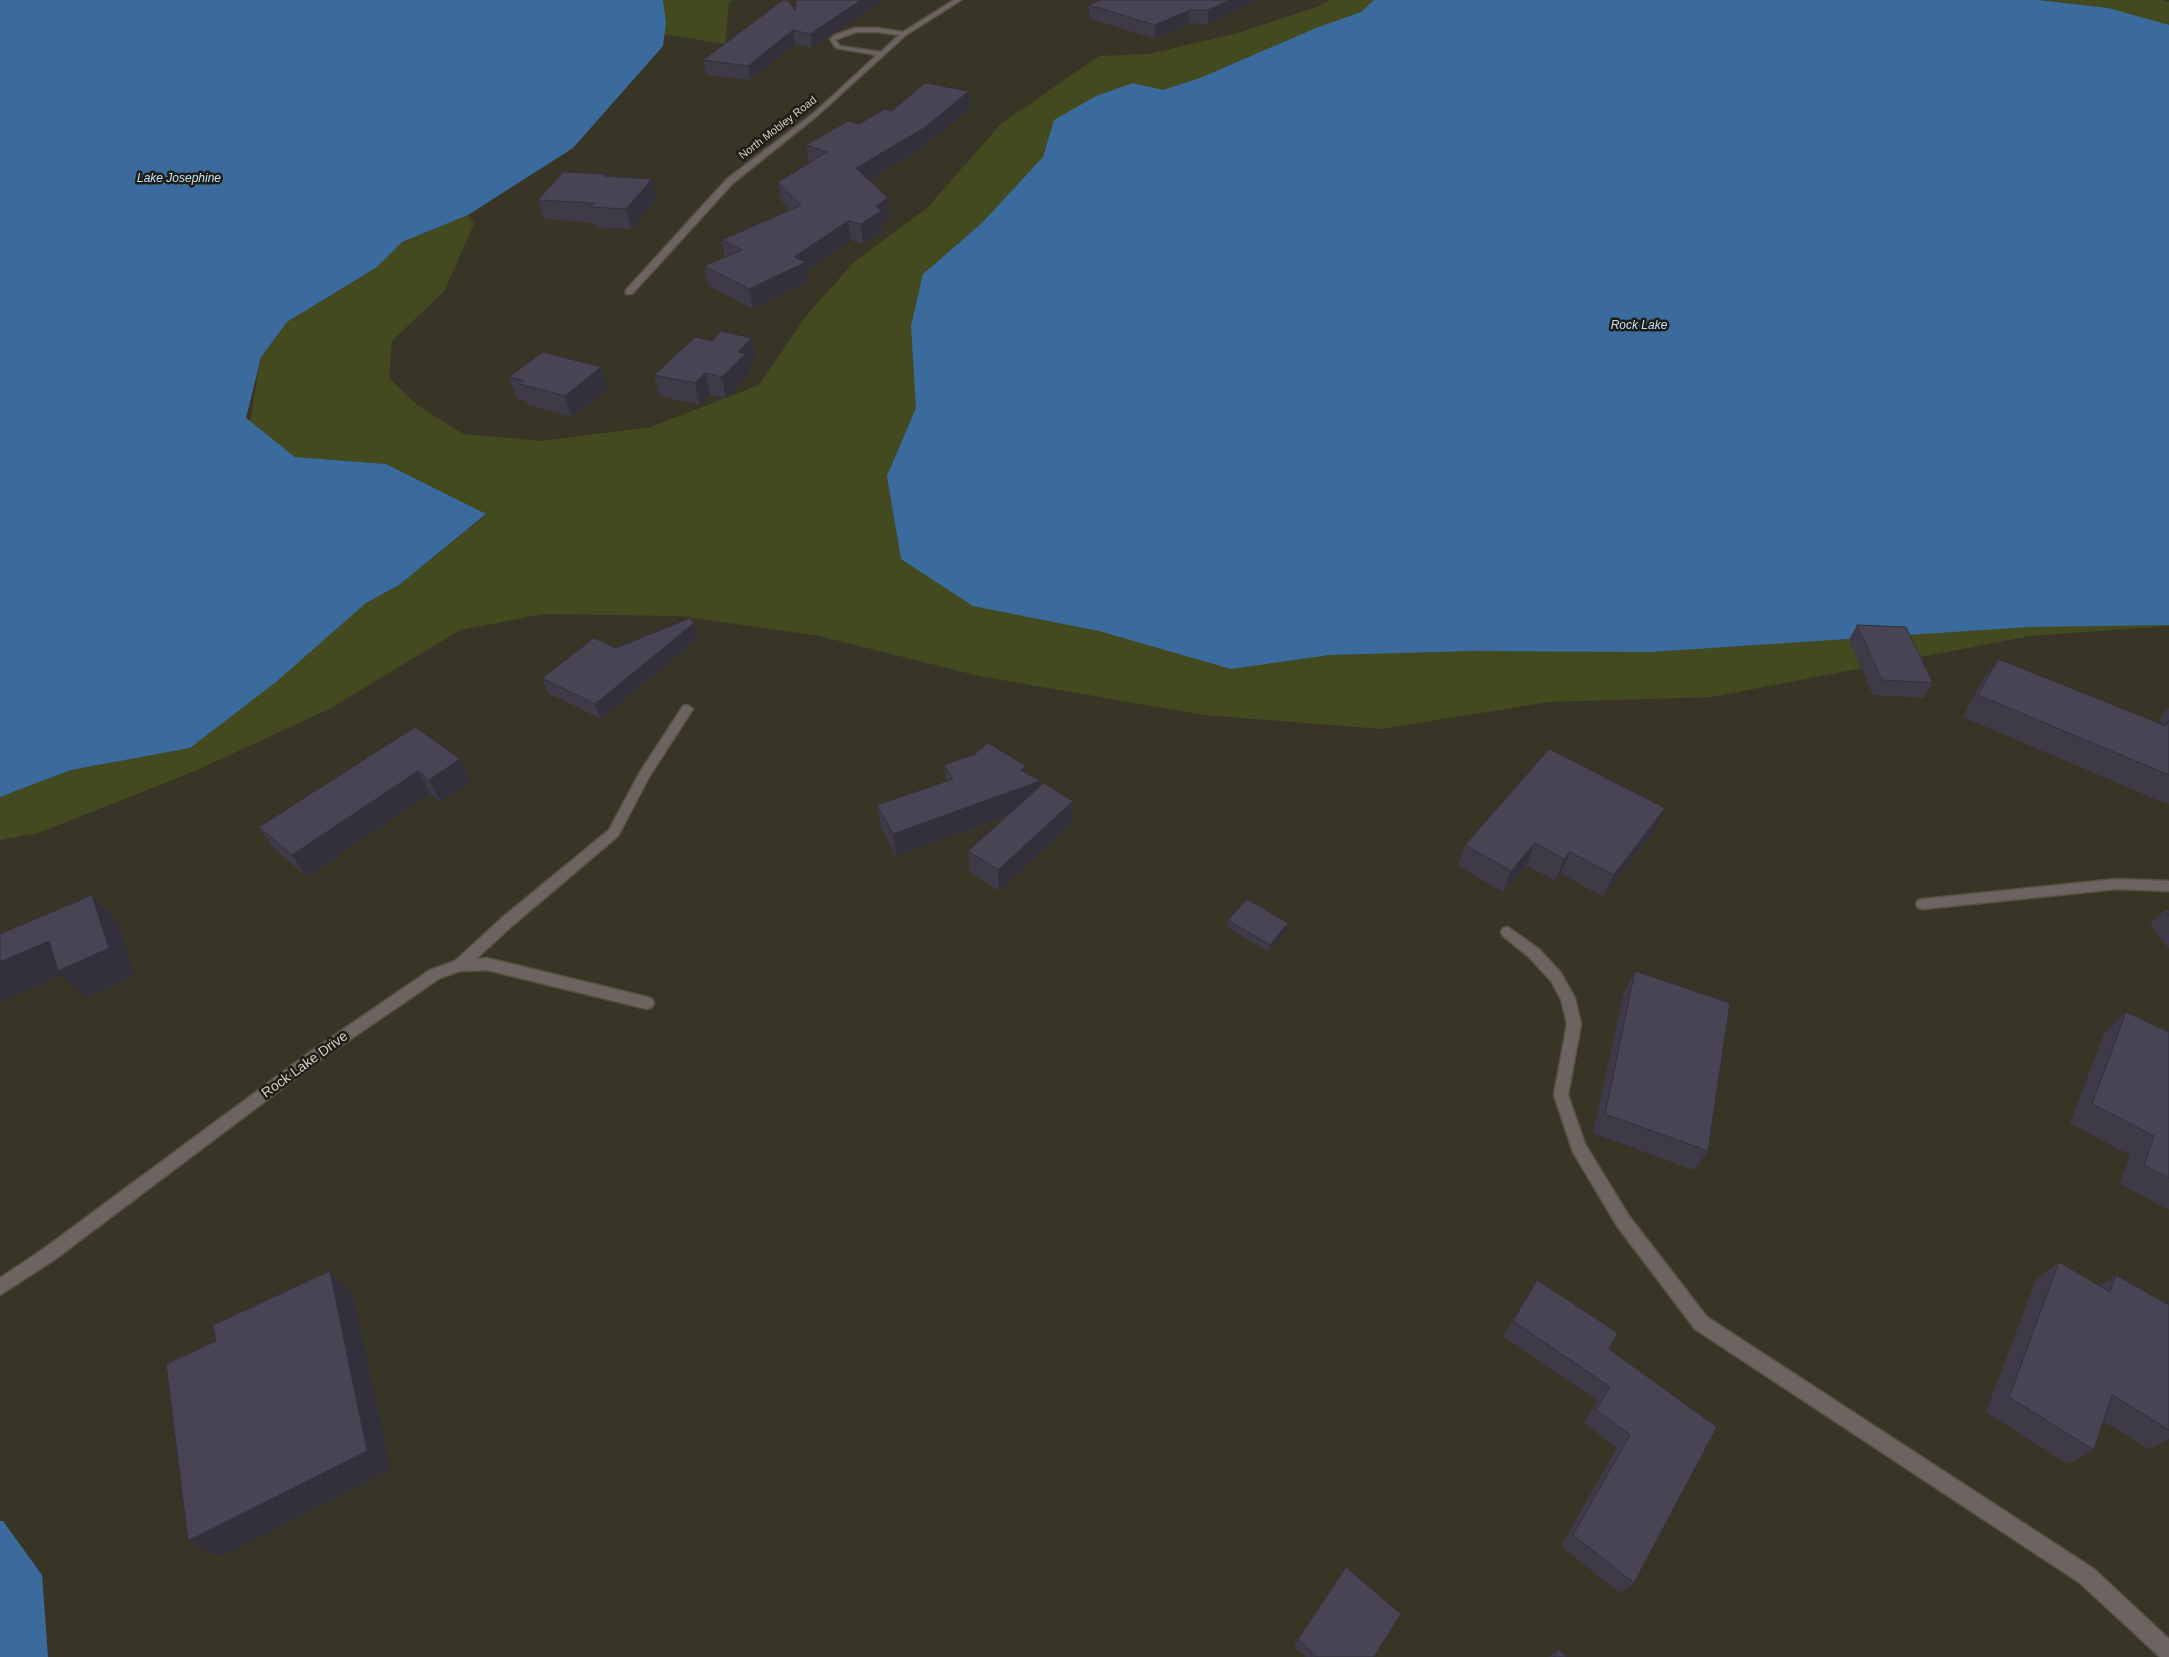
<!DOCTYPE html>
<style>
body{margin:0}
canvas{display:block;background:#393526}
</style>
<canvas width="2169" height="1657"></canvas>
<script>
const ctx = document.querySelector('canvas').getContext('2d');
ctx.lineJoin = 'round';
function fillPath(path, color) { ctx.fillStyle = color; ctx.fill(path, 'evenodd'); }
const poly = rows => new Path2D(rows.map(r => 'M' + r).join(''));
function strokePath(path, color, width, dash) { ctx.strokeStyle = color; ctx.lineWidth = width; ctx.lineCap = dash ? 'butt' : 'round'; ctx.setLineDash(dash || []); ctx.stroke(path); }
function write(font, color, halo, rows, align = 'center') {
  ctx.font = font + ' Helvetica,sans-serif'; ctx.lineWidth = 5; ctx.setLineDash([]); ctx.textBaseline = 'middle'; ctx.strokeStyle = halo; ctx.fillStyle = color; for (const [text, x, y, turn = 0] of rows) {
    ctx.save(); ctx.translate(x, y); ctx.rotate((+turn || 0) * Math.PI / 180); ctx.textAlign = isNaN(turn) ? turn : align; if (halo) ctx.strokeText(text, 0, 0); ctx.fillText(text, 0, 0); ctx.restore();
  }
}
const green = poly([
 [663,0,733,0,729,3,725,44,663,34,666,23],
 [1330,0,2162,0,2169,2,2169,626,2030,636,1711,697,1548,702,1382,729,1204,715,979,676,819,636,681,616,543,614,460,630,331,708,195,771,38,833,0,840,0,797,71,770,190,748,366,603,399,585,486,515,386,464,295,457,250,422,261,356,287,322,377,267,402,242,468,215,474,224,444,291,392,341,389,378,417,405,463,434,542,441,651,427,759,385,806,316,854,262,926,209,1001,124,1099,56,1149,54,1238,33,1317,7]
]);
const water = poly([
 [0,0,663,0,666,23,663,46,573,148,468,215,402,242,377,267,287,322,261,357,246,418,295,457,386,464,486,514,399,585,366,603,276,682,190,748,71,770,0,797],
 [1374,0,2038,0,2108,8,2169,25,2169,625,2029,627,1650,652,1471,651,1329,655,1231,669,1099,631,973,606,901,559,887,476,916,408,911,326,923,274,982,223,1043,157,1054,120,1096,96,1133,83,1163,90,1200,78,1316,28,1361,12],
 [0,1521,3,1521,42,1575,48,1657,0,1657]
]);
const minor = poly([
 [954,0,961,0,906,35,818,115,733,183,632,294,626,294,626,290,727,179,814,113,877,55,836,48,830,39,835,35,855,28,877,28,903,32,954,0],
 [856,32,877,32,899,35,881,52,840,46,835,40,856,32],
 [687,705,693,709,649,777,618,836,513,925,476,959,487,958,647,997,652,999,654,1003,652,1007,647,1009,487,970,460,971,440,978,320,1060,54,1260,0,1295,0,1278,42,1250,310,1052,430,970,455,961,503,917,609,830,640,772,683,706,687,705],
 [2117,879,2169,881,2169,891,2117,889,1923,909,1918,908,1916,904,1918,900,1923,899,2117,879],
 [1508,927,1539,949,1561,973,1575,998,1581,1024,1568,1095,1585,1144,1629,1216,1707,1317,2094,1569,2169,1639,2169,1657,2160,1657,2080,1583,1695,1329,1617,1226,1573,1152,1554,1095,1567,1024,1561,999,1551,981,1529,957,1503,936,1501,932,1503,928,1508,927]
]);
const wall = poly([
 [796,0,883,0,812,48,795,44,751,80,706,75,703,60,795,10],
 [1257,0,1208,24,1189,23,1155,39,1089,18,1089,5],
 [969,91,971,108,925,146,869,180,890,217,882,223,883,230,863,244,851,240,807,270,809,282,753,309,709,286,704,266,725,257,722,240,790,210,781,200,778,182,809,163,806,145,892,111],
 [605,174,606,176,656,198,632,229,596,227,595,223,544,219,538,200],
 [752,338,756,359,749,366,750,374,726,398,710,395,700,405,660,396,654,375,712,341],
 [509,377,608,388,572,417,528,405,526,401,517,399],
 [1857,625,1933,683,1924,698,1873,695,1849,640],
 [698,638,601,719,548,693,542,678,616,648],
 [1998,659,2158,723,2163,714,2169,707,2169,805,1963,717,1982,681],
 [415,727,460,759,471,781,441,802,430,793,307,877,274,849,259,827],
 [944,765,1027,773,1040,786,1073,801,1073,822,999,891,970,872,968,851,1009,815,896,856,881,827,877,805,946,781],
 [1655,830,1603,897,1561,873,1555,881,1526,865,1503,892,1458,866,1465,845],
 [2169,909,2169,949,2150,924,2165,910],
 [1228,920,1287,930,1269,952,1227,927],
 [1635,971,1708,1151,1694,1170,1593,1133,1624,992],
 [2126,1012,2169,1032,2169,1210,2120,1184,2130,1155,2070,1123,2105,1032],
 [2059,1262,2100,1286,2116,1275,2169,1305,2169,1439,2149,1449,2103,1421,2094,1450,2068,1464,1986,1412,2036,1280],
 [1537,1280,1609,1349,1717,1427,1634,1583,1620,1593,1561,1546,1617,1448,1584,1423,1598,1401,1503,1336],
 [1298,1639,1374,1657,1306,1657,1294,1646],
 [1558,1649,1567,1657,1548,1657]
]);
const shadedWall = poly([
 [861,0,883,0,812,48,810,34],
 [1230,0,1257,0,1208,24,1208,10],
 [1190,10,1189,23,1155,39,1155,25],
 [793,30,795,44,751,80,748,66],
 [969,91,971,108,925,146,858,187,856,168],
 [652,179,656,198,632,229,626,209],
 [888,198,890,217,882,223,883,230,863,244,861,224,876,206],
 [848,221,851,240,807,270,809,282,753,309,749,289,794,257],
 [752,338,756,359,749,366,750,374,726,398,722,377,738,352],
 [601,367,608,388,572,417,565,396],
 [705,373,710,395,700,405,695,383],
 [694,623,698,638,601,719,595,704],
 [460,759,471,781,441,802,429,780],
 [1026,766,1027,786,1040,781,1041,803,896,856,893,834,1021,770],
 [418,771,430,793,307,877,292,855],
 [1073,801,1073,822,999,891,998,870],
 [1665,808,1655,830,1603,897,1614,875],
 [1535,843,1526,865,1503,892,1511,871],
 [1570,852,1561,873,1555,881,1564,859],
 [92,895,118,922,135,975,85,998,62,975,0,1002,0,962,49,941],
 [1288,923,1287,930,1269,952,1270,945],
 [330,1271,353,1294,391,1469,220,1557,188,1541]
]);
const building = poly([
 [783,0,788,0,795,10,796,0,861,0,810,34,793,30,748,66,703,60,783,0],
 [1101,0,1230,0,1208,10,1190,10,1155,25,1089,5,1101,0],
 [925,83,969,91,924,128,856,168,888,198,876,206,881,211,861,224,848,221,794,257,806,262,749,289,704,266,742,250,722,240,801,205,778,182,827,152,806,145,848,121,859,124,885,109,892,111,925,83],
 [563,172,605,174,604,176,652,179,626,209,590,207,593,203,538,200,563,172],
 [721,331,752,338,738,352,746,353,722,377,705,373,695,383,654,375,695,337,712,341,721,331],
 [543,352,601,367,565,396,520,384,524,381,509,377,543,352],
 [690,618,694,623,595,704,542,678,594,638,616,648,690,618],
 [1857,625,1906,627,1933,683,1882,680,1857,625],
 [1998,659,2166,726,2169,720,2169,775,1978,695,1998,659],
 [415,727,460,759,429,780,418,771,292,855,259,827,415,727],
 [988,743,1026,766,1021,770,1040,781,893,834,877,805,953,779,944,765,975,754,988,743],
 [1549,749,1665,808,1614,875,1570,852,1564,859,1535,843,1511,871,1465,845,1549,749],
 [1044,783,1073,801,998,870,968,851,1044,783],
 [92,895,109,948,58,971,49,941,0,962,0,934,92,895],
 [1247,899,1288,923,1270,945,1228,920,1247,899],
 [2169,909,2169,916,2165,910,2169,909],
 [1635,971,1730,1003,1708,1151,1605,1114,1635,971],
 [2126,1012,2169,1032,2169,1178,2144,1165,2154,1136,2092,1104,2126,1012],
 [2059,1262,2110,1292,2116,1275,2169,1305,2169,1430,2112,1395,2094,1450,2009,1397,2059,1262],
 [330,1271,367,1451,188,1541,166,1364,216,1341,213,1325,330,1271],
 [1537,1280,1618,1333,1609,1349,1717,1427,1634,1583,1573,1535,1630,1435,1596,1410,1610,1387,1513,1321,1537,1280],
 [1346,1567,1401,1614,1374,1657,1317,1657,1298,1639,1346,1567],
 [1558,1649,1567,1657,1554,1657,1558,1649]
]);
const farStreetnames = [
 ["North Mobley Road",778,128,-38]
];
const farWaternames = [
 ["Lake Josephine",179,179],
 ["Rock Lake",1639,326]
];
const streetNames = [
 ["Rock Lake Drive",305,1065,-36]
];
fillPath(green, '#434a20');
fillPath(water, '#3a6b9c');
strokePath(minor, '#555143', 3);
fillPath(minor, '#6d6462');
fillPath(wall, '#3e3a48');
fillPath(shadedWall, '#32303b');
fillPath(building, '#484454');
strokePath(building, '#32303b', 1);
write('11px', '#d3d1c8', '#1e1d16', farStreetnames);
write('italic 12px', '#c5e0fd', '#1e1d16', farWaternames);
write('14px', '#d3d1c8', '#1e1d16', streetNames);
</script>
